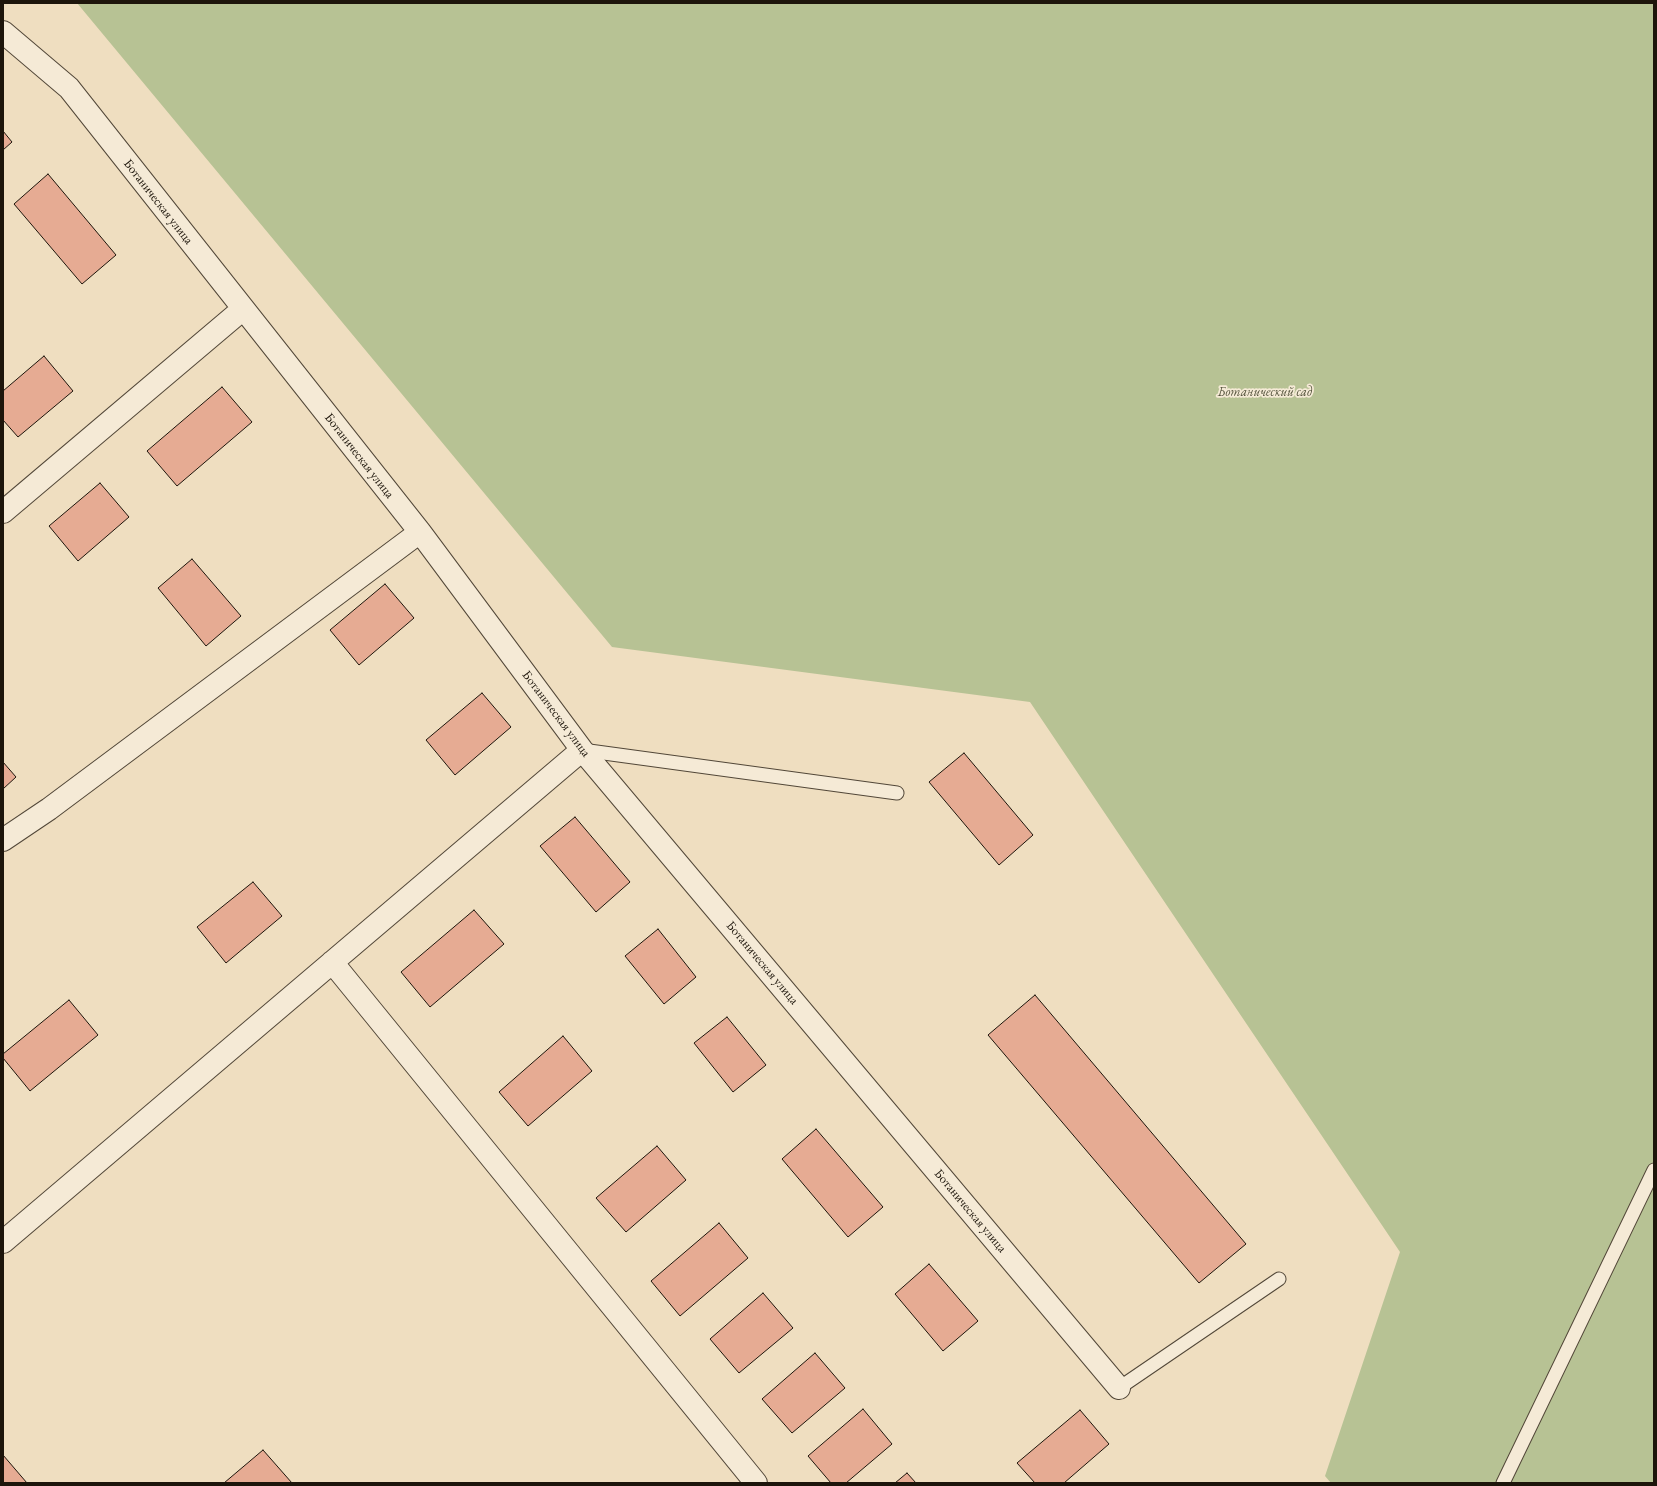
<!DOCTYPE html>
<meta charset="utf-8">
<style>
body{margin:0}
#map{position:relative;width:1657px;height:1486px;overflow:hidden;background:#efdec0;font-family:"EB Garamond",serif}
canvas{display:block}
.frame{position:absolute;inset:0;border:4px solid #1d150b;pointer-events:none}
</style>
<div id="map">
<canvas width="1657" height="1486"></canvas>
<div class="frame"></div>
</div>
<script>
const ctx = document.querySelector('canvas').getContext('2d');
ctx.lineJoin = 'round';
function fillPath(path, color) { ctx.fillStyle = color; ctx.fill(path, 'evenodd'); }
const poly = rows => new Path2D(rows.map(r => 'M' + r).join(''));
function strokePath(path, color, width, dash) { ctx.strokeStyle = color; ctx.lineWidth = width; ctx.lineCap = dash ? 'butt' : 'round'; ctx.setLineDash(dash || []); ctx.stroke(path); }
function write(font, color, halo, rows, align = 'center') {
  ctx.font = font + ' "EB Garamond",serif'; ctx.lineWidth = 3.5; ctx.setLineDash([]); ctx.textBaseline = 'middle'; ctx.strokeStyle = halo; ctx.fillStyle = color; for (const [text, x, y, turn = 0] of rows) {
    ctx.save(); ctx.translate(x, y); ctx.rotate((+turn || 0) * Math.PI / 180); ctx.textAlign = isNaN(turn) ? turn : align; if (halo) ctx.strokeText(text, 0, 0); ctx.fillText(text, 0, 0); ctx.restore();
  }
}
const green = poly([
 [77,3,1654,3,1654,1483,1331,1483,1325,1476,1400,1252,1030,702,612,647]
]);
const building = poly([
 [3,131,12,142,3,150,3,131],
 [48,174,116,255,82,284,14,204,48,174],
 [44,356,73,391,18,437,3,420,3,391,44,356],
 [222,387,252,422,177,486,147,451,222,387],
 [100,483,129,517,78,561,49,526,100,483],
 [192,559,241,616,206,646,158,588,192,559],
 [385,584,414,618,359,665,330,630,385,584],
 [482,693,511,727,455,775,426,740,482,693],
 [964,753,1033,835,999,865,929,782,964,753],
 [3,762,16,777,3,789,3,762],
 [575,817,630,882,596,912,540,846,575,817],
 [253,882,282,916,226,963,197,927,253,882],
 [474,910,504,944,430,1007,401,972,474,910],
 [658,929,696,977,664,1004,625,956,658,929],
 [1035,995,1246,1244,1199,1283,988,1035,1035,995],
 [69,1000,98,1035,30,1091,3,1058,3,1054,69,1000],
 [727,1017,766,1065,733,1092,694,1043,727,1017],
 [563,1036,592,1071,528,1126,499,1092,563,1036],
 [816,1129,883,1207,848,1237,782,1159,816,1129],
 [657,1146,686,1180,626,1232,596,1198,657,1146],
 [719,1223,748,1258,680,1316,651,1281,719,1223],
 [929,1264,978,1321,943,1351,895,1294,929,1264],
 [763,1293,793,1328,739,1373,710,1339,763,1293],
 [815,1353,845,1388,792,1433,762,1399,815,1353],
 [863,1409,892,1444,846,1483,831,1483,808,1456,863,1409],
 [1080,1410,1109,1444,1064,1483,1035,1483,1017,1463,1080,1410],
 [263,1450,292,1483,224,1483,263,1450],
 [3,1455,27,1483,3,1483,3,1455],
 [907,1473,916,1483,895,1483,907,1473]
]);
const service = poly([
 [582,750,897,793],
 [1119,1388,1279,1279],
 [1503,1483,1654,1170]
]);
const minor = poly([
 [3,32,69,88,420,532,582,750,1119,1388],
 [3,512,243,309],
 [3,840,49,809,420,532],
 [332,962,756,1483],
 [3,1242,582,750]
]);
const streetNames = [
 ["Ботаническая улица",158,202,52],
 ["Ботаническая улица",359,456,52],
 ["Ботаническая улица",556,714,53],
 ["Ботаническая улица",762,963,50],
 ["Ботаническая улица",970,1211,50]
];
const parkNames = [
 ["Ботанический сад",1265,392]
];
fillPath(green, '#b7c294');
fillPath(building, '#e6ab93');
strokePath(building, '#1d150b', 1);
strokePath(service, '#524738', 15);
strokePath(minor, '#524738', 24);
strokePath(service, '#f5ead6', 13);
strokePath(minor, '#f5ead6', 22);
write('13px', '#1d150b', '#f5ead6', streetNames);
write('italic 13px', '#53523b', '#f5ead6', parkNames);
</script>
